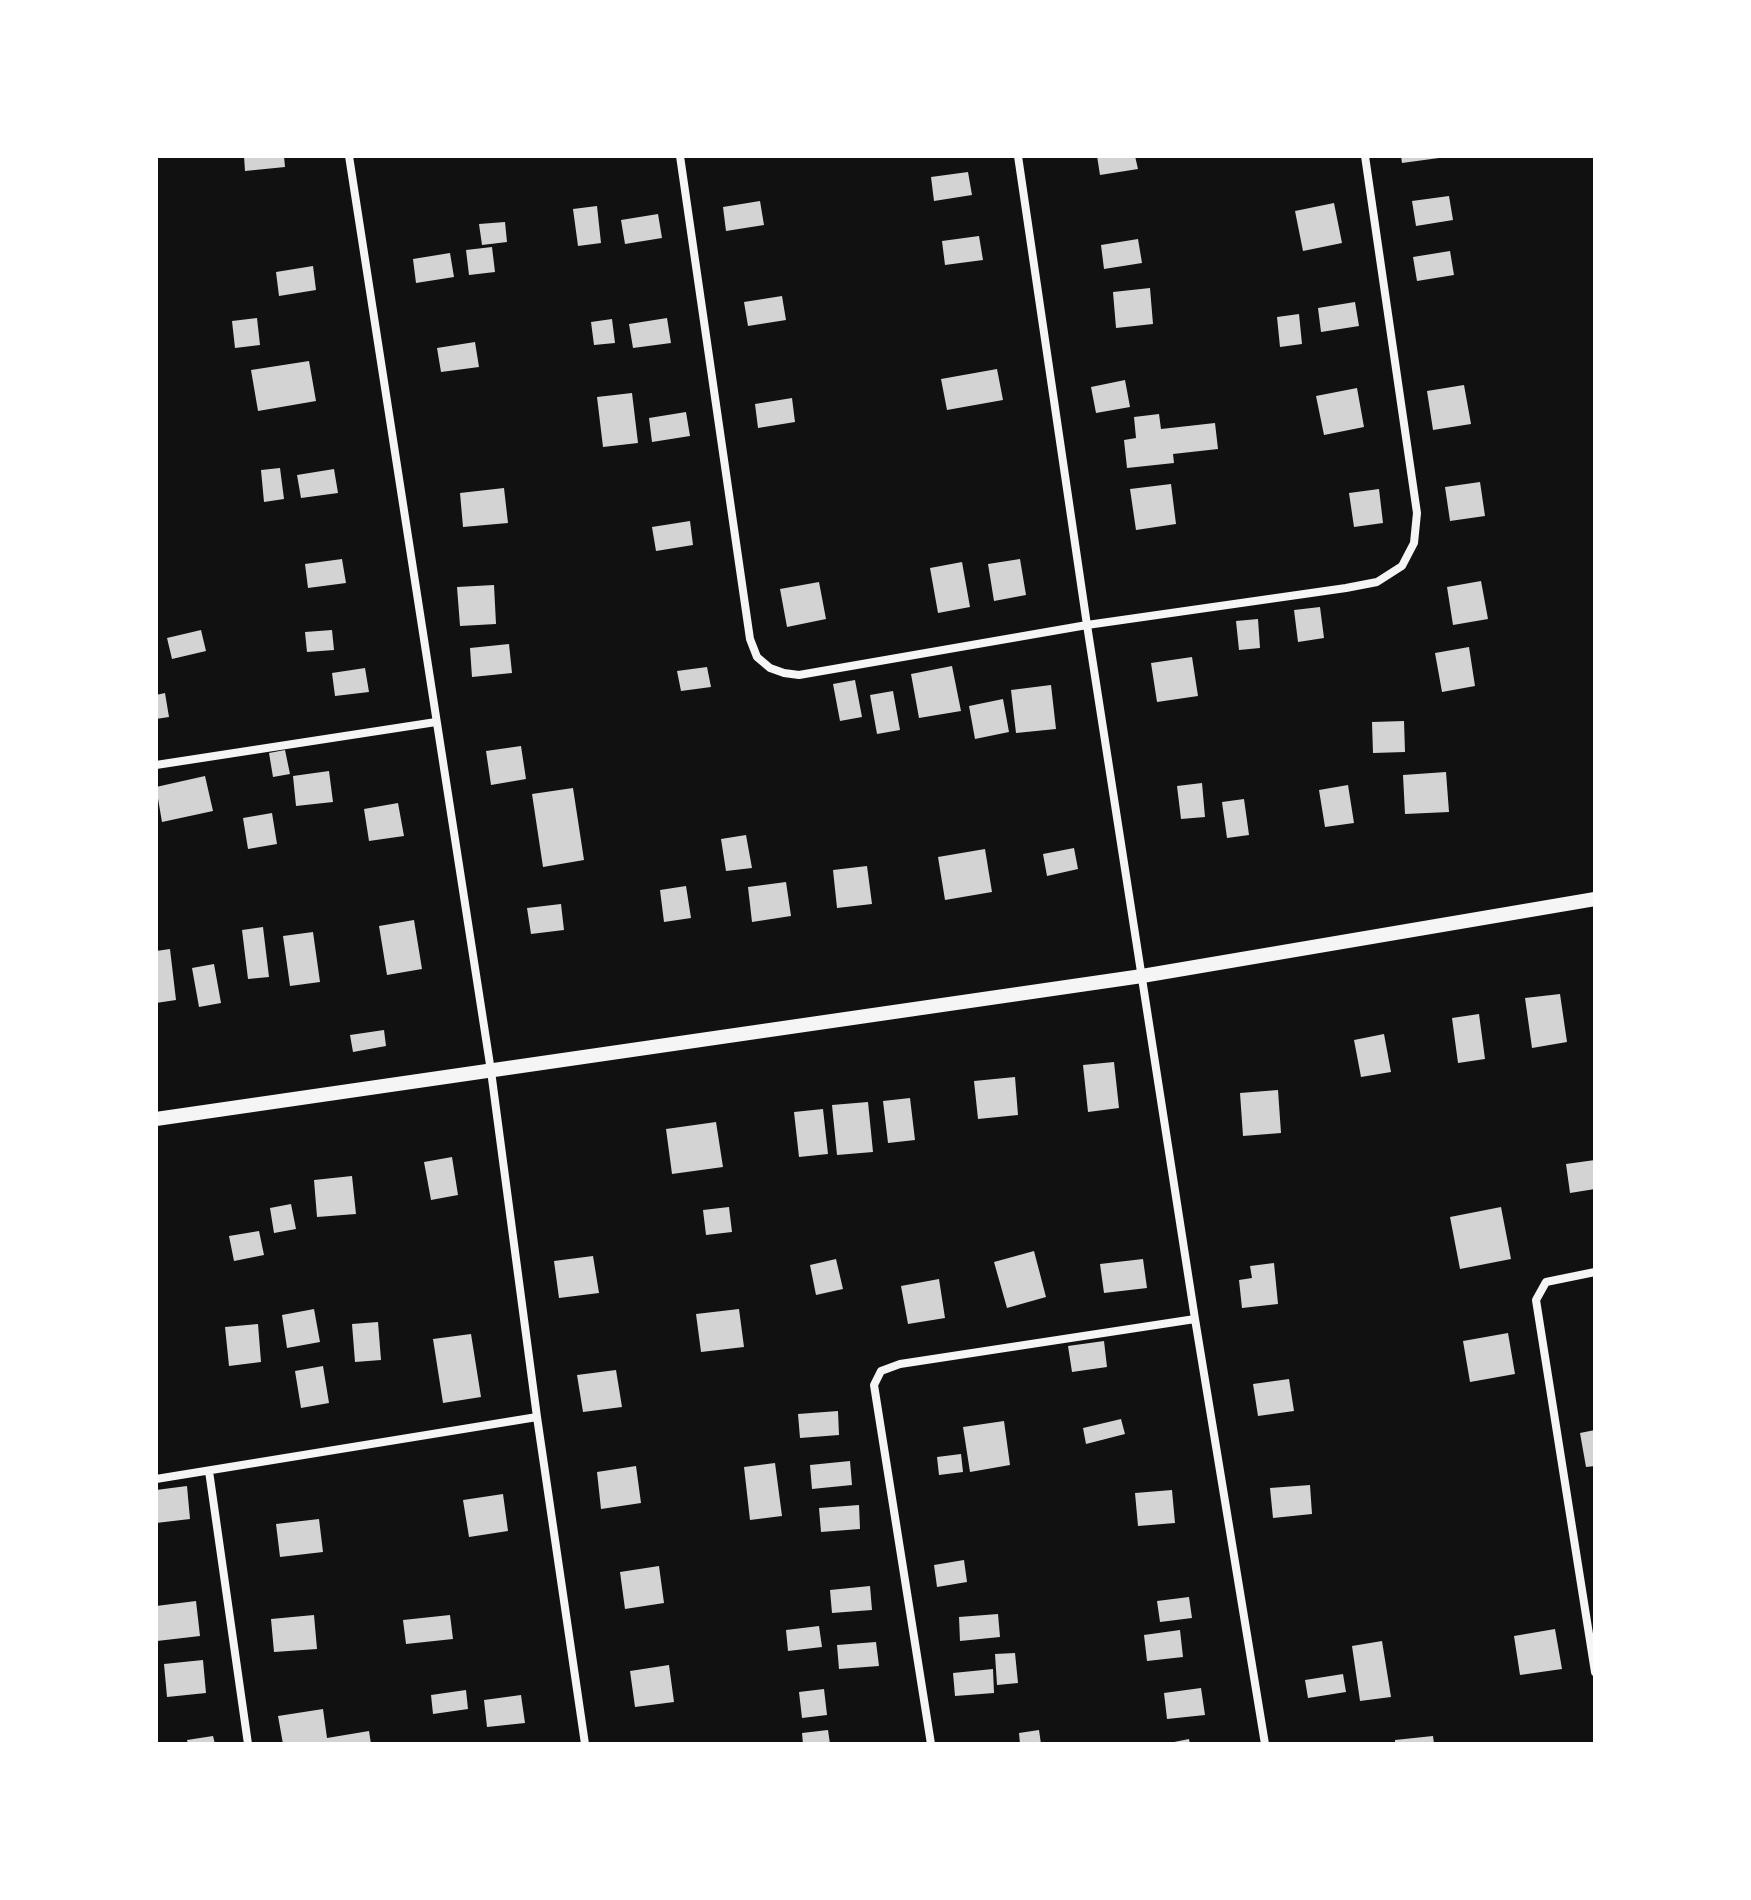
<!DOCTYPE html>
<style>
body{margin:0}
#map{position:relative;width:1751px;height:1900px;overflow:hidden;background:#111;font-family:"DM Sans",sans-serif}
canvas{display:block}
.frame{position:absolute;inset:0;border:158px solid #fff;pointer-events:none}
</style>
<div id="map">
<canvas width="1751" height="1900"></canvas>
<div class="frame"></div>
</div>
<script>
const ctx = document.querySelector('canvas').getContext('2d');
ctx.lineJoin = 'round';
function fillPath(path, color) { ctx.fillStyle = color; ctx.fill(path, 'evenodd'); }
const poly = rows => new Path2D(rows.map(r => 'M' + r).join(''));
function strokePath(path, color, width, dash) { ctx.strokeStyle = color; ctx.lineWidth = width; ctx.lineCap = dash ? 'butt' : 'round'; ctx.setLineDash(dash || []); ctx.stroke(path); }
const building = poly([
 [244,156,284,156,285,167,245,171],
 [1097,156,1135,156,1138,169,1100,175],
 [1401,156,1439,156,1439,158,1402,163],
 [968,172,972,195,934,201,931,177],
 [1449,196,1453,220,1416,226,1412,201],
 [760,201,764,225,726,231,723,207],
 [1334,203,1342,243,1303,251,1295,211],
 [597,206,601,243,578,246,573,209],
 [658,214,662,238,625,244,621,220],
 [505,222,507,242,482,245,479,224],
 [979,236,983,260,945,265,942,241],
 [1138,239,1142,263,1104,269,1101,245],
 [492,247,495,272,469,275,466,250],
 [1450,251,1454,275,1417,281,1413,257],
 [450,253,454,277,416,283,413,259],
 [313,266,316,290,279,296,276,272],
 [1150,288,1153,324,1116,328,1113,292],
 [782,296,786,320,748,326,744,302],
 [1355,302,1359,326,1321,332,1318,308],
 [1299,314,1302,344,1280,347,1277,317],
 [257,318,260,345,235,348,232,321],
 [667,318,671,343,633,348,629,324],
 [612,319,615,343,594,345,591,322],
 [475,342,479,367,441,372,437,348],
 [309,361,316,401,258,411,251,370],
 [997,369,1003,400,947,410,941,379],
 [1125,380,1130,407,1096,413,1091,387],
 [1464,385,1471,424,1433,430,1427,391],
 [1357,388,1364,427,1324,435,1316,396],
 [632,393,638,443,603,447,597,397],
 [792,398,795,422,758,428,755,404],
 [686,412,690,436,652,442,649,418],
 [1159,414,1161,429,1215,423,1218,449,1173,454,1174,463,1127,468,1124,440,1136,438,1134,417],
 [280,468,284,499,264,502,261,470],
 [334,469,338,493,301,498,297,475],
 [1480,482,1485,516,1450,521,1445,487],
 [1171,484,1176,524,1136,530,1130,489],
 [504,488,508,523,463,527,460,493],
 [1379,489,1383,523,1354,527,1349,493],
 [690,521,693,545,656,551,652,527],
 [342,559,346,583,308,588,305,564],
 [1020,559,1026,595,994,601,988,564],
 [962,562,970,607,938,613,930,568],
 [1481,581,1488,619,1453,625,1447,587],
 [819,582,826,619,787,627,780,589],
 [494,585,496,624,460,626,457,587],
 [1320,607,1324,638,1298,642,1294,610],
 [1258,619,1260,648,1239,650,1236,621],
 [201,630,206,651,172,659,167,638],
 [332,630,334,650,307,652,305,632],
 [509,644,512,673,472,677,470,648],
 [1469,647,1475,686,1442,692,1435,653],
 [1192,657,1198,696,1157,702,1151,663],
 [952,666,961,711,919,718,911,674],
 [707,667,711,687,681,691,677,671],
 [365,668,369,692,335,696,332,673],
 [855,680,862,717,840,721,833,684],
 [1051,685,1056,729,1016,733,1011,690],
 [893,691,900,730,877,734,870,695],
 [165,693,169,717,156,719,156,695],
 [1003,699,1009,732,975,739,969,706],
 [1404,721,1405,752,1373,753,1372,722],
 [521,746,526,779,491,785,486,751],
 [285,750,290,774,273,777,269,753],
 [329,771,333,802,296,806,293,776],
 [1446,772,1449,812,1405,814,1403,775],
 [205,776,213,811,162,822,156,787],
 [1202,783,1205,817,1181,819,1177,786],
 [1348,785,1354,823,1325,827,1319,790],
 [573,788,584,860,543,867,532,794],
 [1244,799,1249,835,1227,838,1222,802],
 [398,803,404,836,369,841,364,809],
 [272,813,277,844,248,849,243,818],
 [746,835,752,868,726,871,721,839],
 [1074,848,1078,869,1047,876,1043,854],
 [985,849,992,892,945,900,938,857],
 [867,866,872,904,837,908,833,870],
 [786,882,791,916,752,922,748,887],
 [686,886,691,918,664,922,660,890],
 [561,904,564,930,531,934,527,908],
 [414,920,422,969,387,975,379,926],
 [263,927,269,977,248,979,242,930],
 [313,932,320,982,290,986,283,936],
 [170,949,176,1000,156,1003,156,951],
 [214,964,221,1003,199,1007,192,968],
 [1560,994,1567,1042,1532,1048,1525,998],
 [1479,1014,1485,1059,1458,1063,1452,1018],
 [384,1030,386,1046,353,1052,350,1035],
 [1384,1034,1391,1072,1361,1077,1354,1040],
 [1114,1062,1119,1108,1088,1112,1083,1065],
 [1015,1077,1018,1115,978,1119,974,1081],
 [1278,1090,1281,1133,1243,1136,1240,1093],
 [910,1098,915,1140,888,1143,883,1101],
 [868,1102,873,1152,837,1155,832,1105],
 [823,1109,828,1154,799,1157,794,1112],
 [716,1122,723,1167,672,1174,666,1129],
 [452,1157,458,1195,431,1200,424,1162],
 [1595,1160,1595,1189,1570,1193,1566,1164],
 [352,1176,356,1214,317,1217,314,1180],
 [291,1204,296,1229,274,1233,270,1208],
 [729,1207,732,1232,706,1235,703,1210],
 [1501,1207,1511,1259,1460,1269,1450,1217],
 [259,1231,264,1255,234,1261,229,1236],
 [1034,1251,1046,1297,1007,1308,994,1262],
 [593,1256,599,1293,559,1298,554,1261],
 [836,1259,843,1289,816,1295,810,1265],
 [1143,1259,1147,1288,1104,1293,1100,1264],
 [1274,1263,1278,1304,1242,1308,1239,1280,1252,1278,1250,1266],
 [939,1279,945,1318,908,1324,901,1286],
 [314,1309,320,1342,287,1348,282,1315],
 [739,1309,744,1347,701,1352,696,1314],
 [378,1322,381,1360,355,1362,352,1324],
 [258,1324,261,1362,229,1366,225,1327],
 [1508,1333,1515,1374,1470,1382,1463,1341],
 [471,1334,481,1397,443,1403,433,1339],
 [1104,1341,1107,1367,1072,1372,1068,1346],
 [323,1366,329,1403,301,1408,295,1371],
 [616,1370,622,1407,583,1412,577,1375],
 [1289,1379,1294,1411,1258,1416,1253,1384],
 [838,1411,839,1435,800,1438,798,1414],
 [1121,1419,1125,1434,1086,1444,1083,1428],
 [1004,1421,1010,1465,970,1472,963,1427],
 [1595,1430,1595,1466,1586,1467,1580,1433],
 [961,1454,963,1472,939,1475,937,1457],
 [850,1461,852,1485,812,1489,810,1465],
 [775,1463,782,1516,750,1520,744,1467],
 [636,1466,641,1503,601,1509,597,1472],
 [1310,1485,1312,1514,1273,1518,1270,1488],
 [187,1486,190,1519,156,1523,156,1490],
 [1172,1490,1175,1523,1138,1526,1135,1493],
 [503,1494,508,1531,469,1537,463,1500],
 [859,1505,860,1529,821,1532,819,1508],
 [319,1519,323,1552,280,1557,276,1524],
 [964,1560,967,1582,937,1587,934,1565],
 [659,1566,664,1603,625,1609,620,1572],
 [870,1586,872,1610,832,1613,830,1590],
 [1189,1597,1192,1618,1160,1622,1157,1601],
 [196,1601,200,1636,157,1641,156,1606],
 [998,1614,1000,1637,960,1641,959,1617],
 [314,1615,317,1649,274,1652,271,1619],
 [450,1615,453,1639,406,1644,403,1620],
 [819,1626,822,1647,788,1651,786,1630],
 [1555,1629,1562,1669,1520,1675,1514,1636],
 [1180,1630,1183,1657,1147,1661,1144,1635],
 [1382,1641,1391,1697,1360,1701,1352,1646],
 [876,1642,879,1666,839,1669,837,1645],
 [1015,1653,1018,1683,997,1685,995,1654],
 [203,1660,206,1693,167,1697,164,1664],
 [669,1665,674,1702,635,1707,630,1671],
 [993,1669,994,1693,955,1696,953,1673],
 [1343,1674,1346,1692,1308,1698,1305,1680],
 [1201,1688,1205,1715,1167,1719,1164,1693],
 [824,1689,827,1715,802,1718,799,1692],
 [466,1690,468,1709,433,1714,431,1695],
 [521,1695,525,1723,487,1727,484,1700],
 [323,1709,327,1738,369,1731,371,1744,283,1744,278,1716],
 [828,1730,830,1744,803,1744,802,1733],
 [1039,1730,1041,1744,1020,1744,1019,1733],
 [213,1736,215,1744,188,1744,187,1740],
 [1433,1736,1434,1744,1395,1744,1395,1740],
 [1189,1739,1190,1744,1169,1744,1169,1743]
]);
const minor = poly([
 [349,156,491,1071,537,1417,585,1744],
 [680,156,750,639,757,657,770,668,784,673,799,675,1087,625,1346,588,1377,582,1402,566,1414,543,1417,513,1365,156],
 [1018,156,1087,625,1195,1319,1265,1744],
 [156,765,436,722],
 [1595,1272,1546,1282,1536,1300,1595,1672],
 [209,1471,248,1744],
 [156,1479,537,1417],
 [931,1744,874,1385,881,1371,900,1364,1195,1319]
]);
const tertiary = poly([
 [156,1119,1142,976,1595,899]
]);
fillPath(building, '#d3d3d3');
strokePath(minor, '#f5f5f5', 8);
strokePath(tertiary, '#f5f5f5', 14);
</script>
